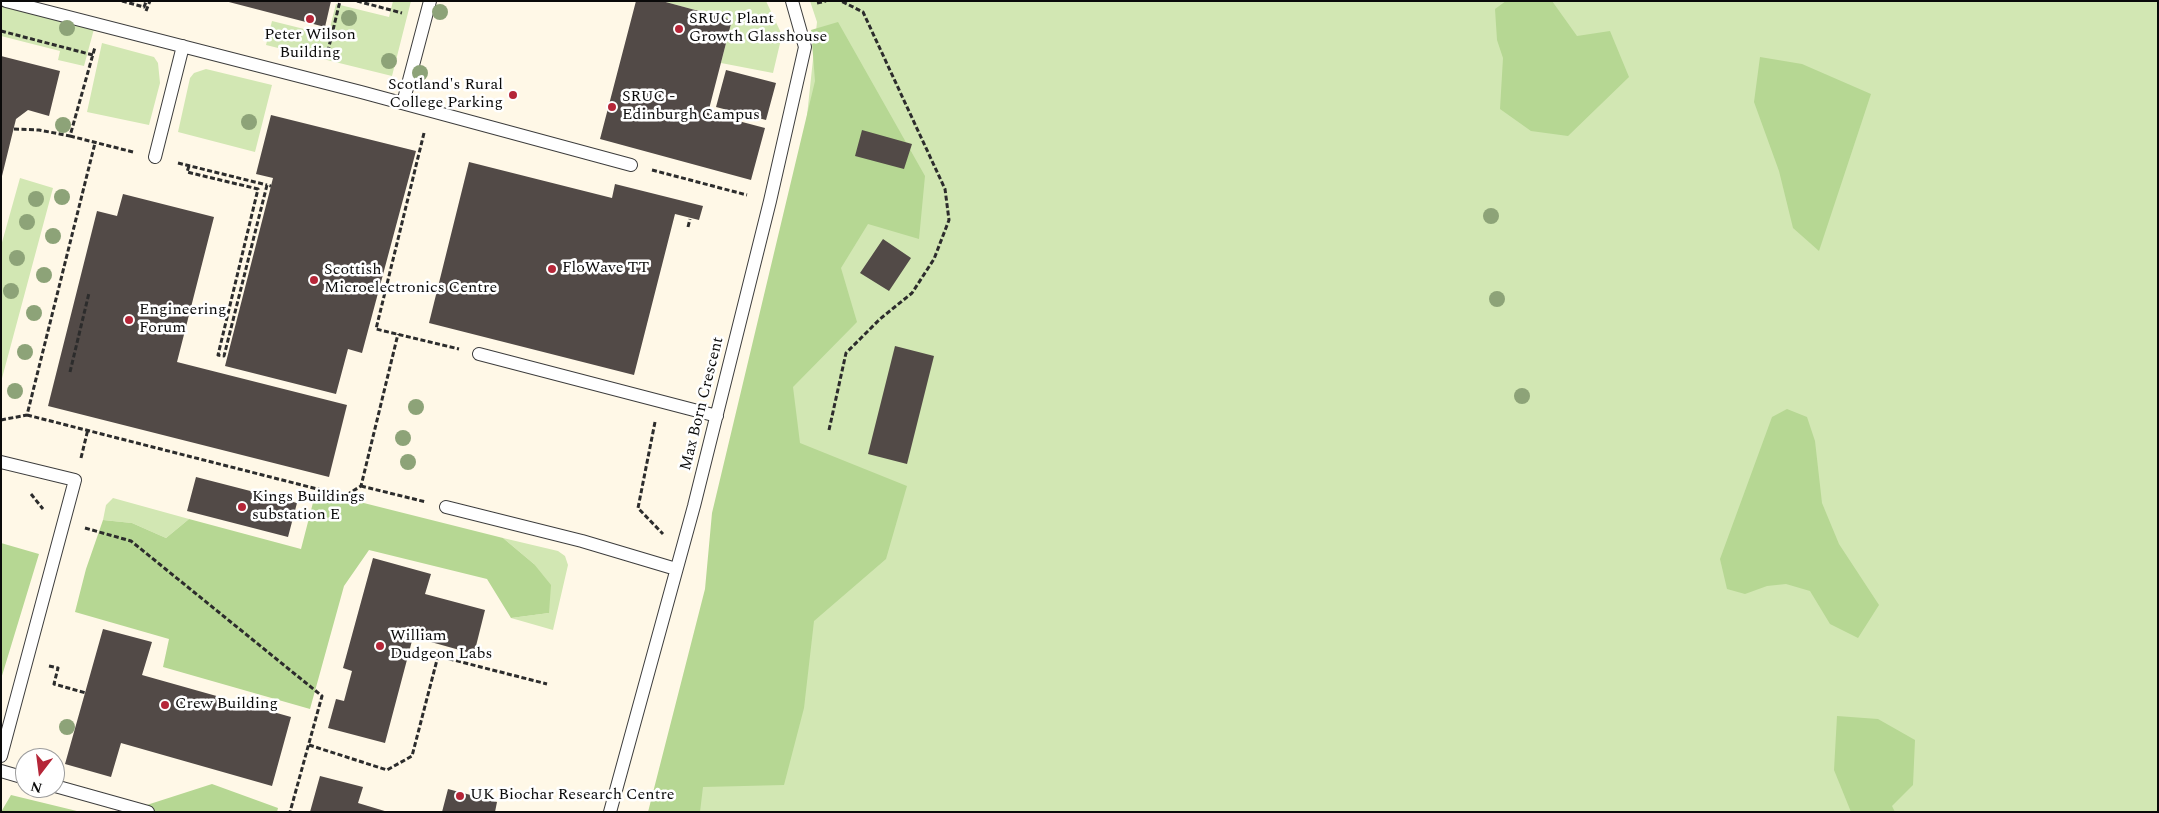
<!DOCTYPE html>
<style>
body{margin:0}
#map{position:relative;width:2159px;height:813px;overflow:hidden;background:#fff8e7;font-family:Spectral,serif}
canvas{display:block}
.frame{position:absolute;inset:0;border:2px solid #0a0a0a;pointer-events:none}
.north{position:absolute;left:15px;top:748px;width:50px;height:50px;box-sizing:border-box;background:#fff;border:1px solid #9d9d9d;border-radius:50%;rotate:195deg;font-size:14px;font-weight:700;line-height:20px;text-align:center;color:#0a0a0a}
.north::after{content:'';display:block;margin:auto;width:18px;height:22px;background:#b52638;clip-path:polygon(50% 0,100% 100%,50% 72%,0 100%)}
</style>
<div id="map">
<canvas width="2159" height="813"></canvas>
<div class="frame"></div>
<div class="north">N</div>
</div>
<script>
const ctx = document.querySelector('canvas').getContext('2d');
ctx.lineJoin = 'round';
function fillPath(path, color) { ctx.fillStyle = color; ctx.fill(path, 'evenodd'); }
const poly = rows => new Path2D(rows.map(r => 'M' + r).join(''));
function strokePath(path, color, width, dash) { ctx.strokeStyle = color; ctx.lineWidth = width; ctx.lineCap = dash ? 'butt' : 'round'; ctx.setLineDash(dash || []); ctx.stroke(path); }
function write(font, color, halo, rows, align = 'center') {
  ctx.font = font + ' Spectral,serif'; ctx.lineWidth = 5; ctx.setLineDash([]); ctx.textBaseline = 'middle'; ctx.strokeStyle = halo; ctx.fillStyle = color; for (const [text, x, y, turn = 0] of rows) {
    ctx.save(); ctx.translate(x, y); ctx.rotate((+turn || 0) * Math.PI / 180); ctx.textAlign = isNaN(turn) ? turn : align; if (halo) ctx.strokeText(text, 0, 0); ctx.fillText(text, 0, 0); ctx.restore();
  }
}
const green = poly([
 [393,1,411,1,392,76,266,45,272,21,328,35,336,4,389,17],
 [662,1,766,1,782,35,773,73,721,63,732,20],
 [810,1,2158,1,2158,812,698,812,797,209,817,22],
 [1,5,94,29,84,66,58,60,60,51,1,36],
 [102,43,154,57,158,63,160,83,149,125,87,112],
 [206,69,272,85,255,152,178,132,190,78,194,73],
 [20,178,53,188,1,382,1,246],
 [113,498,189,519,166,538,132,523,103,520,106,505],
 [503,538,558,551,565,556,568,565,553,630,511,618,549,613,534,564]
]);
const forest = poly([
 [1506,1,1552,1,1577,36,1610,31,1629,77,1568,136,1531,131,1500,109,1503,58,1497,40,1495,9],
 [838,22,925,176,919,239,868,224,841,268,857,322,793,387,800,443,907,486,886,559,814,621,804,708,784,785,703,787,700,812,648,812,705,589,712,513,815,81,811,30],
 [1760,57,1802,64,1871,94,1819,251,1793,228,1779,171,1754,102],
 [1787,409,1807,417,1815,441,1822,503,1839,544,1879,605,1858,638,1830,624,1810,591,1786,584,1767,586,1745,594,1727,589,1720,559,1772,417],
 [316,491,503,538,534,564,551,585,549,613,511,618,487,579,369,550,344,586,310,709,163,667,169,639,75,612,86,569,103,520,132,523,166,538,189,519,301,549],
 [1,543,39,554,1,679],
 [1837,716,1878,719,1915,740,1913,785,1892,806,1895,812,1851,812,1834,770],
 [212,784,278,808,277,812,125,812],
 [11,795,81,812,1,812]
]);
const building = poly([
 [225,1,331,1,325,27],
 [636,1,662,1,732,20,708,113,765,128,751,180,600,139],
 [1,56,60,71,49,116,28,110,16,119,2,176],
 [726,70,776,83,766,120,716,107],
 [271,115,416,151,362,353,348,349,336,394,225,366,273,178,256,174],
 [862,130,912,144,904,169,855,156],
 [469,162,612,198,615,184,703,206,699,220,675,214,634,375,429,323],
 [123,194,214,217,177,362,347,405,329,477,48,406,97,211,117,216],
 [883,239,911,258,889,291,860,273],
 [895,346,934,356,907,464,868,454],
 [196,477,297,503,288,537,187,511],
 [373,558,431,574,425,594,485,610,474,654,413,637,385,743,328,728,336,699,344,701,352,671,343,668],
 [103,629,152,642,142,675,291,717,272,786,121,743,111,777,65,764],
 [320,776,363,787,358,803,388,812,310,812],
 [448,789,497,802,495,812,442,812]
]);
const path = poly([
 [122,1,144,7,146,2,144,1],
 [357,1,402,13],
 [817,3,826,1],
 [146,11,150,1],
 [1,31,93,55],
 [326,59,340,1],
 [14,129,39,130,70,136,95,47],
 [424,133,376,329,459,349],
 [70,136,133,152],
 [178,163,267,185],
 [189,166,187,172,258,189,218,355,224,356,267,185,271,186],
 [652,170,747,195],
 [688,227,690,219],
 [70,372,89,293],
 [27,415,345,496,361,486,398,334],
 [1,420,27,415,95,143],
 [655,422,638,508,663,534],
 [829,430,846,353,880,319,912,293,934,259,949,220,945,189,863,12,841,1],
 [81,458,88,429],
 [361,486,426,502],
 [31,494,43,509],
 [85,528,131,541,322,696,290,812],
 [49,666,58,668,54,684,86,693],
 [309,745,387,770,412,756,438,656,547,684]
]);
const lane = poly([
 [6,1,361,92,631,165],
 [403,103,430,1],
 [155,157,183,46],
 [479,354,717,416],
 [1,462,75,480,1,756],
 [446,507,582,541,676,569],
 [1,771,25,778],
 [55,786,148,812],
 [610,812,694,506,770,201,805,47,792,1]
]);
const trees = [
 [440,12],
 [349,18],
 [67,28],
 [389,61],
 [420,73],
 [249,122],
 [63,125],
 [62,197],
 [36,199],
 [1491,216],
 [27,222],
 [53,236],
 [17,258],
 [44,275],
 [11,291],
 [1497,299],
 [34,313],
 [25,352],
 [15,391],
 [1522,396],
 [416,407],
 [403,438],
 [408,462],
 [67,727]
];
const markers = [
 [310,19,5,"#b52638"],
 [679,29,5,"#b52638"],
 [513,95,5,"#b52638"],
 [612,107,5,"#b52638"],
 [552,269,5,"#b52638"],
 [314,280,5,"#b52638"],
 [129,320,5,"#b52638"],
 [242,507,5,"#b52638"],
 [380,646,5,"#b52638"],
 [165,705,5,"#b52638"],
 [460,796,5,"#b52638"]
];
const poiNames = [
 ["SRUC Plant",689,20],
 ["Growth Glasshouse",689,38],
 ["Peter Wilson",310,36,"center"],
 ["Building",310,54,"center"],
 ["Scotland's Rural",503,86,"right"],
 ["College Parking",503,104,"right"],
 ["SRUC -",622,98],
 ["Edinburgh Campus",622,116],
 ["FloWave TT",562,269],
 ["Scottish",324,271],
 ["Microelectronics Centre",324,289],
 ["Engineering",139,311],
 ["Forum",139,329],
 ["Kings Buildings",252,498],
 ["substation E",252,516],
 ["William",390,637],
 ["Dudgeon Labs",390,655],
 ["Crew Building",175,705],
 ["UK Biochar Research Centre",470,796]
];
const streetNames = [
 ["Max Born Crescent",703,404,-76]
];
fillPath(green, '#d2e7b3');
fillPath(forest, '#b6d793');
fillPath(building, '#524a47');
strokePath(lane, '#3d3d3d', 14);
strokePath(path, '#2c2c2c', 3, [5, 2.5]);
strokePath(lane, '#fff', 12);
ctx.fillStyle = '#8da378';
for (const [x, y] of trees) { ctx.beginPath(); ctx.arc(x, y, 8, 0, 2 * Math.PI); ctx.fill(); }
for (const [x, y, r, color] of markers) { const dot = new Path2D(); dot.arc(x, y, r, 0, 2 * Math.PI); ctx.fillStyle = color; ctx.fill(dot); strokePath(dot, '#fff', 2); }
write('16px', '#0a0a0a', '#fff', poiNames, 'left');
write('16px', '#0a0a0a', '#fff', streetNames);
</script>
